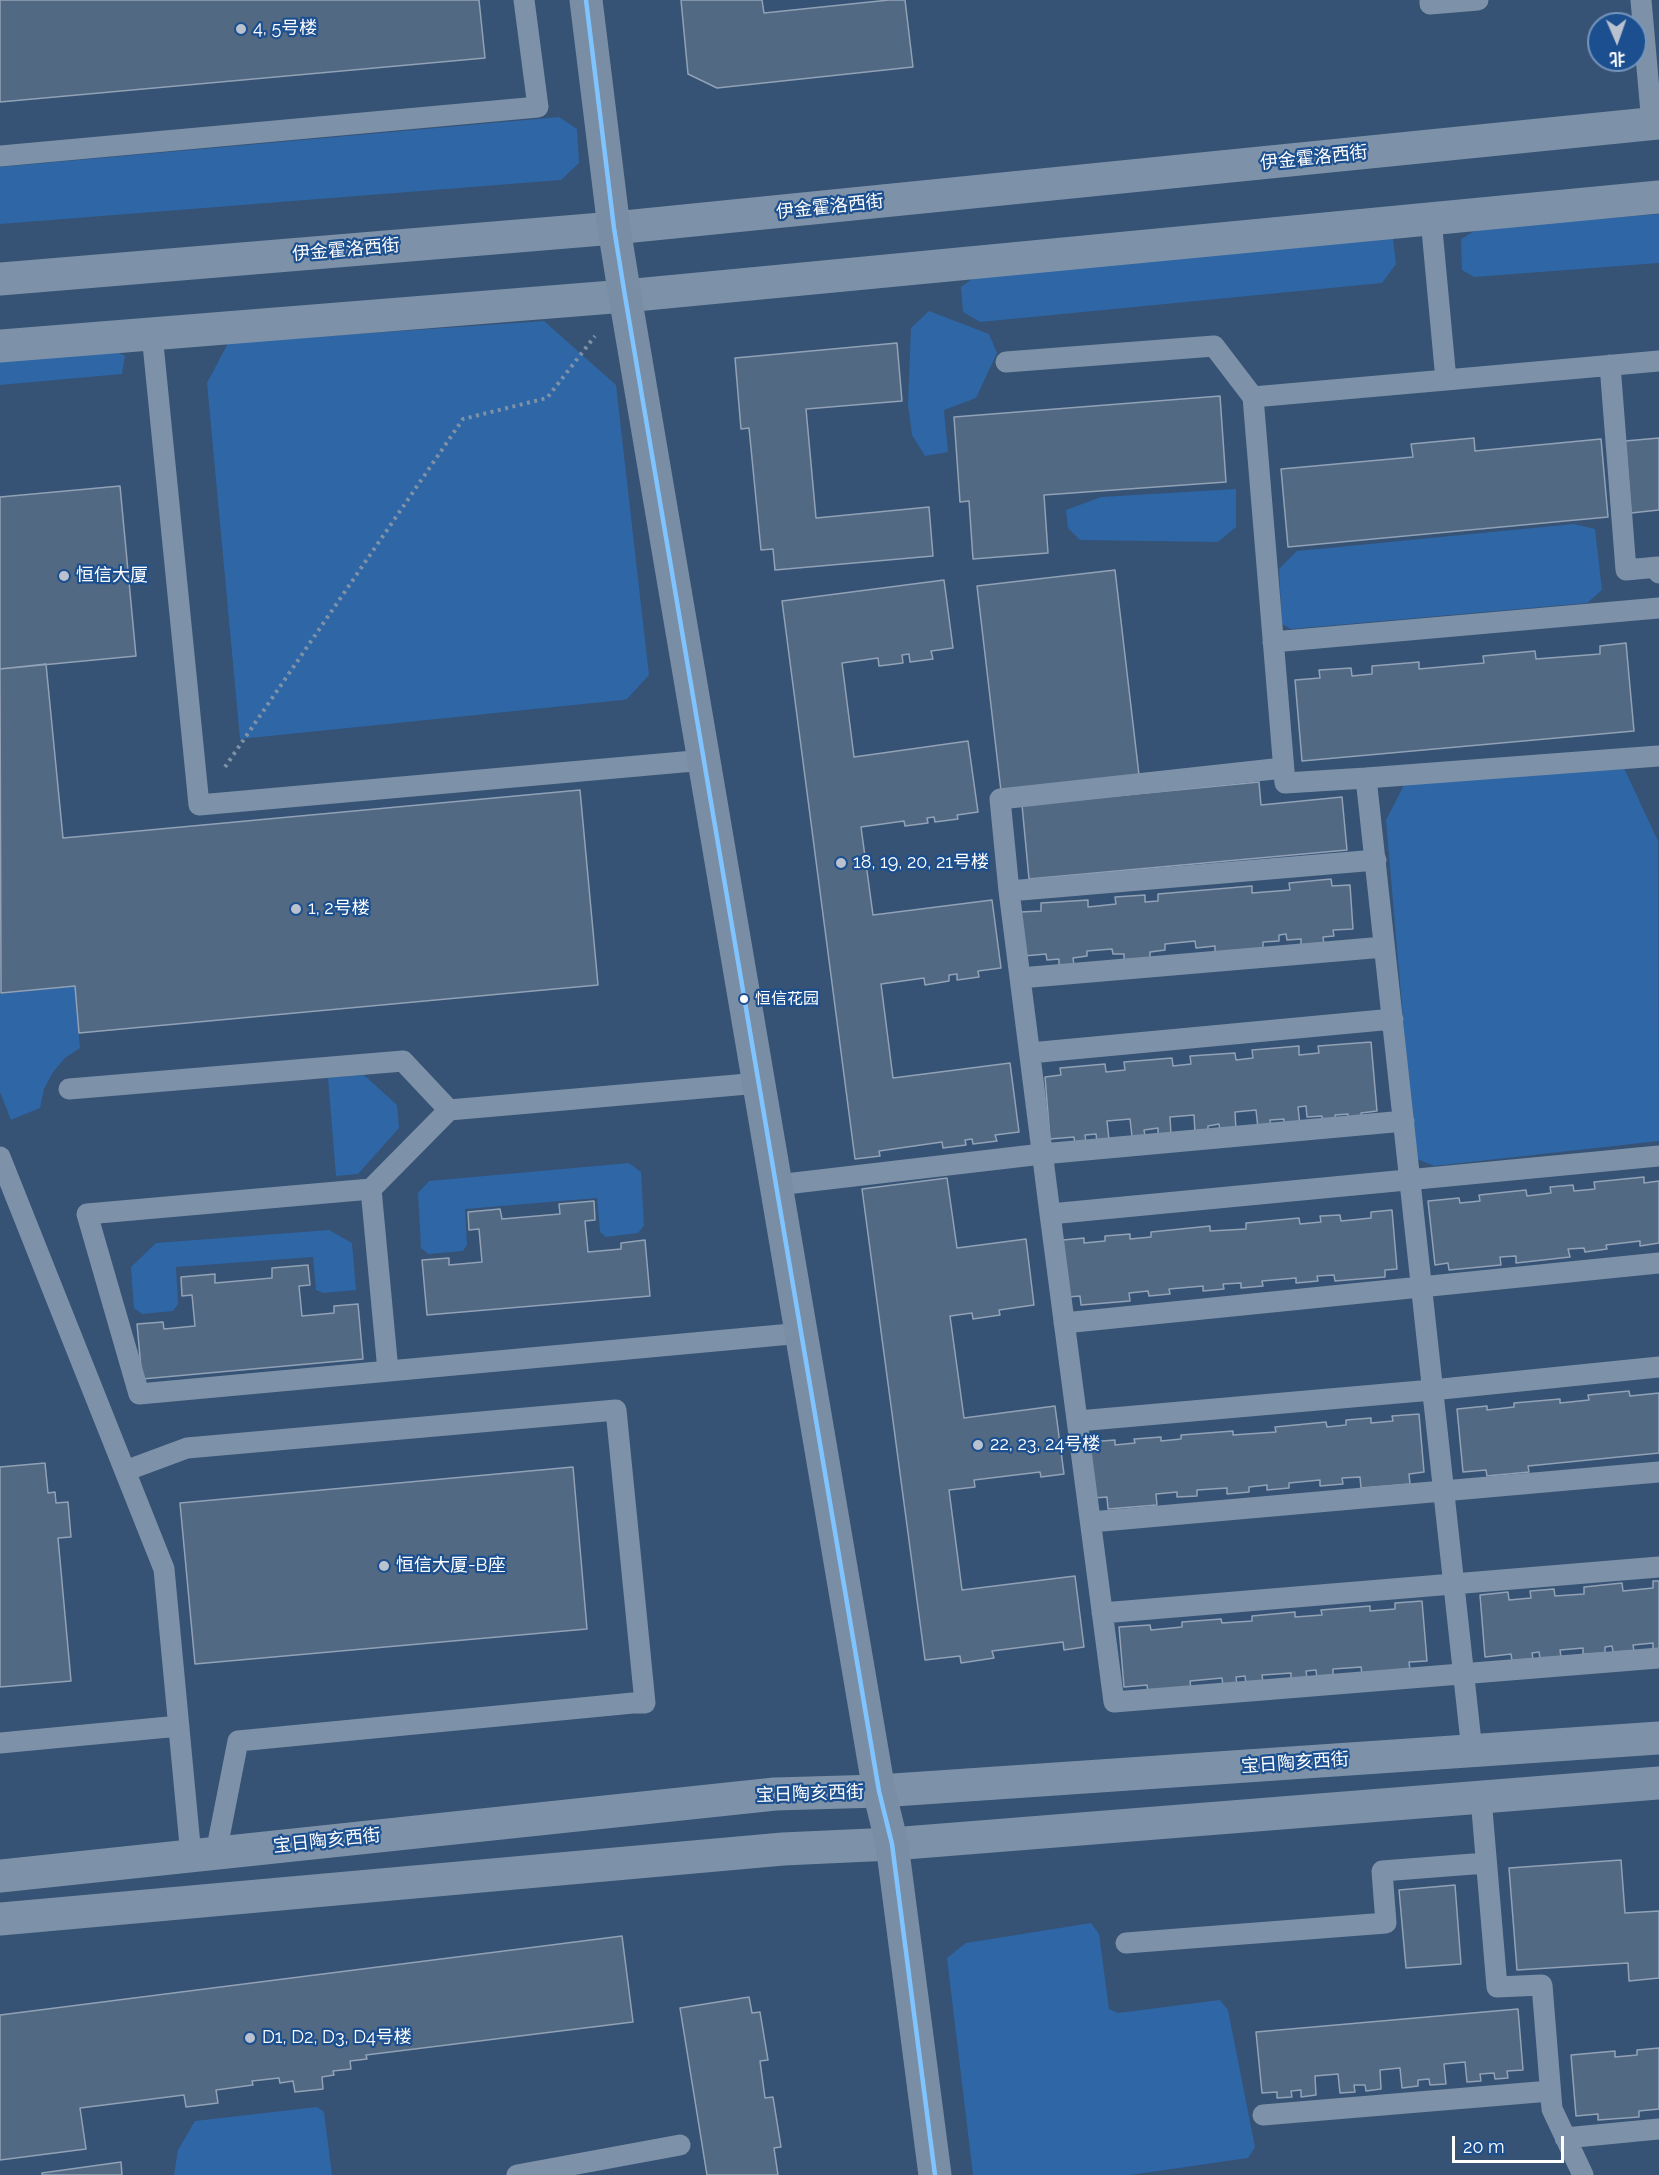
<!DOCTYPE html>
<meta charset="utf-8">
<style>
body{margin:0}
#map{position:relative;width:1659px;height:2175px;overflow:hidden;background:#365274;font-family:Raleway,"Noto Sans SC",sans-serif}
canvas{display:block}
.north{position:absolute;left:1587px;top:12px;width:60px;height:60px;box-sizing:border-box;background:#1b4f8f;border:2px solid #7695bc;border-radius:50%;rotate:178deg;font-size:16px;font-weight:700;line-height:24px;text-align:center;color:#fff}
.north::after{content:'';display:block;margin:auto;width:21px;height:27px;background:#b9c2ce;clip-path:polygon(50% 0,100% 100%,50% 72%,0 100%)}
.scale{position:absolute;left:1452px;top:2136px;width:112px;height:27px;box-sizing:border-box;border:3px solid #fff;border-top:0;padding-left:8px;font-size:18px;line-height:21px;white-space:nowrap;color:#fff;-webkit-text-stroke:4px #1b4f8f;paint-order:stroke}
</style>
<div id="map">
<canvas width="1659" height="2175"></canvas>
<div class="north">北</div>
<div class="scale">20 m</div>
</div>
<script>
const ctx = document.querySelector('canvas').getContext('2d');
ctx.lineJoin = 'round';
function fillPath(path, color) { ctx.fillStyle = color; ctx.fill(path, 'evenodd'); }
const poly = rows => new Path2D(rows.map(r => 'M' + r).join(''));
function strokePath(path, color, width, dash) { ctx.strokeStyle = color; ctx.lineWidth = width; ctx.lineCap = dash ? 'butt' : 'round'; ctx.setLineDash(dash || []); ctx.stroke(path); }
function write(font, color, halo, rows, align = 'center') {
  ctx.font = font + ' Raleway,"Noto Sans SC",sans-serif'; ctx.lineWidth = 4.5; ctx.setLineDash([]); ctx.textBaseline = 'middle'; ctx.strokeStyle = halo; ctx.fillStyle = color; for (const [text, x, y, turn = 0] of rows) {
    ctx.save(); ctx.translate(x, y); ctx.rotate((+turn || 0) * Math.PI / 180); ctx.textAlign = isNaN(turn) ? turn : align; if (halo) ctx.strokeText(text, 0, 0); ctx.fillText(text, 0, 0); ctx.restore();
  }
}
const green = poly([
 [559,117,577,129,579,163,561,180,0,224,0,167],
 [1659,214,1659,263,1474,277,1462,270,1461,239,1478,229],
 [1376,234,1393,239,1396,264,1382,283,980,322,963,312,961,287,980,273],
 [929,311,989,334,997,353,976,398,944,410,948,452,925,456,912,435,908,404,911,328],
 [544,321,616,385,649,675,627,699,623,700,240,739,207,383,228,343],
 [111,349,125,356,122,374,0,385,0,358],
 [1236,489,1236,527,1218,542,1080,540,1068,528,1066,510,1101,497],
 [1574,524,1595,529,1602,590,1587,603,1291,629,1282,624,1279,569,1297,551],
 [1624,768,1658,841,1659,1141,1434,1166,1415,1158,1386,820,1404,785],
 [75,986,80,1048,65,1058,53,1072,44,1089,40,1108,11,1120,0,1092,0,994],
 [364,1075,397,1105,399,1128,358,1174,336,1176,328,1078],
 [629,1163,641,1172,644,1226,638,1233,606,1237,600,1232,597,1198,465,1209,467,1245,463,1251,428,1254,421,1248,418,1193,429,1181],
 [329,1230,352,1243,356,1290,323,1293,316,1290,313,1257,176,1267,178,1304,173,1311,142,1314,134,1308,131,1267,156,1243],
 [1091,1923,1099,1934,1109,2009,1118,2013,1220,2000,1228,2010,1255,2147,1248,2158,1130,2175,973,2175,947,1958,966,1943],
 [317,2107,324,2112,332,2175,174,2175,178,2150,195,2121]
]);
const building = poly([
 [0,0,479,0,485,58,0,102,0,0],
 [681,0,762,0,764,13,889,0,905,0,913,67,717,88,688,74,681,0],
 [897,343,902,401,806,409,816,518,929,507,933,556,775,570,773,549,761,550,749,428,741,429,735,358,897,343],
 [1220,396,1226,482,1044,495,1048,553,973,559,969,501,960,502,954,417,1220,396],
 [1474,438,1475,451,1601,439,1608,517,1288,547,1281,469,1413,457,1411,444,1474,438],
 [1659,438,1659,510,1631,513,1625,441,1659,438],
 [120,486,136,656,0,669,0,497,120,486],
 [1115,570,1139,775,1001,791,977,586,1115,570],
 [944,580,953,648,931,651,933,659,910,662,909,654,902,655,903,663,879,666,878,658,842,663,854,757,968,741,978,812,957,815,958,819,935,822,934,817,927,818,928,823,905,826,904,821,861,827,873,915,992,900,1001,968,978,971,979,977,957,980,957,974,949,975,949,981,925,985,924,978,881,984,893,1078,1010,1063,1019,1132,995,1135,997,1141,973,1144,972,1139,965,1140,966,1145,943,1148,942,1142,879,1151,880,1156,855,1159,782,601,944,580],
 [1626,643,1634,731,1302,761,1295,680,1320,678,1319,670,1351,668,1352,676,1372,674,1372,666,1419,662,1419,669,1484,663,1483,656,1535,651,1536,659,1600,654,1600,646,1626,643],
 [46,664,63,838,580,790,598,985,79,1033,75,986,1,993,0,669,46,664],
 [1259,782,1261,805,1342,797,1347,850,1029,879,1022,805,1259,782],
 [1331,879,1332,886,1350,885,1353,929,1333,930,1334,936,1323,937,1324,944,1301,946,1301,939,1287,940,1286,934,1279,935,1279,941,1263,942,1263,949,1215,953,1215,946,1196,948,1195,941,1165,944,1165,950,1150,952,1150,959,1124,961,1124,954,1113,954,1112,949,1087,951,1087,956,1073,958,1074,965,1059,966,1059,959,1047,960,1046,954,1024,956,1020,912,1041,911,1041,903,1088,900,1088,907,1116,904,1115,897,1145,895,1145,902,1158,901,1158,894,1252,886,1252,893,1290,890,1289,883,1331,879],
 [1371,1042,1377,1111,1361,1113,1362,1120,1349,1121,1348,1114,1335,1115,1336,1122,1323,1123,1322,1116,1307,1117,1306,1106,1298,1107,1300,1125,1284,1126,1284,1119,1270,1120,1271,1127,1258,1128,1256,1110,1235,1112,1236,1130,1220,1131,1219,1124,1208,1126,1208,1132,1195,1133,1194,1115,1170,1117,1171,1135,1158,1136,1158,1128,1144,1130,1145,1136,1132,1137,1130,1119,1107,1121,1109,1140,1097,1141,1096,1134,1085,1135,1086,1143,1075,1144,1074,1137,1050,1139,1045,1077,1061,1075,1060,1068,1105,1064,1106,1072,1125,1070,1124,1062,1172,1058,1173,1066,1191,1064,1190,1056,1235,1053,1236,1060,1253,1058,1252,1050,1299,1046,1299,1055,1319,1053,1318,1046,1371,1042],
 [1644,1177,1644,1183,1659,1181,1659,1243,1640,1246,1640,1241,1606,1245,1607,1249,1585,1252,1584,1248,1568,1249,1570,1257,1516,1263,1516,1256,1500,1257,1501,1265,1449,1270,1448,1263,1435,1265,1428,1201,1459,1198,1460,1203,1480,1201,1479,1195,1526,1190,1527,1196,1551,1193,1550,1187,1573,1185,1574,1191,1595,1189,1594,1182,1644,1177],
 [947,1178,957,1248,1026,1239,1034,1305,999,1310,1000,1315,973,1319,972,1313,950,1316,964,1418,1055,1406,1064,1474,1041,1477,1040,1472,974,1480,975,1487,949,1490,962,1590,1075,1576,1084,1647,1064,1650,1063,1642,992,1651,994,1658,961,1663,960,1656,925,1660,862,1189,947,1178],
 [594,1201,595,1220,585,1221,588,1252,621,1249,621,1243,645,1240,650,1296,427,1315,422,1260,449,1258,449,1265,482,1262,479,1229,469,1230,468,1212,500,1209,502,1219,560,1214,559,1204,594,1201],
 [1392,1210,1397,1269,1385,1270,1385,1277,1335,1281,1334,1275,1317,1276,1318,1281,1296,1283,1296,1278,1262,1281,1263,1286,1241,1288,1241,1283,1223,1284,1224,1289,1203,1291,1203,1286,1169,1289,1170,1294,1149,1296,1148,1291,1129,1293,1130,1301,1081,1305,1080,1296,1068,1297,1063,1240,1084,1238,1084,1243,1105,1241,1105,1236,1130,1234,1130,1239,1151,1237,1151,1232,1210,1226,1210,1231,1246,1229,1246,1223,1299,1218,1300,1224,1321,1222,1320,1216,1340,1215,1341,1221,1371,1218,1371,1212,1392,1210],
 [308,1265,310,1285,299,1286,302,1316,334,1313,334,1306,358,1304,363,1359,142,1379,137,1324,163,1322,164,1329,195,1326,192,1295,182,1296,181,1277,215,1274,215,1283,272,1278,272,1268,308,1265],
 [1629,1391,1630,1396,1659,1393,1659,1453,1528,1466,1529,1472,1487,1476,1486,1470,1463,1472,1457,1409,1487,1406,1487,1410,1514,1407,1514,1403,1560,1399,1560,1403,1589,1400,1588,1395,1629,1391],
 [1419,1414,1424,1472,1409,1474,1410,1484,1361,1488,1360,1477,1342,1478,1343,1484,1320,1486,1320,1480,1289,1483,1289,1488,1267,1490,1267,1485,1249,1487,1249,1492,1227,1494,1227,1488,1197,1490,1197,1496,1177,1497,1177,1492,1156,1494,1157,1505,1108,1509,1107,1497,1094,1498,1089,1442,1115,1440,1115,1445,1135,1443,1134,1439,1161,1437,1161,1441,1181,1439,1181,1435,1233,1431,1233,1435,1276,1432,1275,1427,1326,1422,1327,1427,1346,1425,1346,1420,1371,1418,1371,1423,1393,1421,1392,1416,1419,1414],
 [45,1463,48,1493,55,1492,56,1503,68,1502,71,1537,58,1538,71,1681,0,1687,0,1467,45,1463],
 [573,1467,587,1629,195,1664,180,1503,573,1467],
 [1653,1581,1659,1581,1659,1649,1653,1650,1653,1643,1633,1645,1634,1651,1613,1652,1612,1646,1605,1647,1605,1653,1583,1654,1583,1648,1560,1650,1561,1657,1540,1658,1539,1652,1532,1653,1533,1659,1512,1661,1511,1654,1485,1657,1480,1595,1508,1592,1509,1600,1531,1598,1530,1591,1554,1589,1555,1596,1584,1594,1584,1587,1622,1583,1623,1591,1653,1588,1653,1581],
 [1422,1601,1427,1661,1409,1662,1410,1670,1362,1674,1361,1667,1333,1669,1333,1676,1317,1678,1316,1670,1306,1671,1307,1679,1291,1680,1291,1673,1262,1675,1263,1683,1246,1684,1245,1676,1236,1677,1237,1685,1223,1686,1222,1678,1190,1681,1191,1689,1148,1692,1147,1685,1124,1687,1119,1627,1150,1625,1151,1630,1182,1627,1182,1622,1221,1619,1222,1623,1252,1621,1252,1616,1295,1612,1295,1617,1322,1615,1321,1610,1370,1606,1370,1611,1395,1609,1395,1603,1422,1601],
 [1621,1860,1625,1913,1659,1911,1659,1978,1629,1981,1628,1963,1517,1970,1509,1868,1621,1860],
 [1455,1885,1461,1964,1406,1968,1399,1890,1455,1885],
 [622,1936,633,2022,366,2055,367,2059,350,2061,351,2069,333,2071,334,2075,322,2077,323,2089,295,2092,293,2081,280,2083,279,2078,252,2081,253,2085,216,2090,218,2103,186,2107,184,2095,80,2108,86,2149,0,2160,0,2015,622,1936],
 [749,1997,752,2013,760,2012,768,2060,760,2061,765,2098,773,2097,781,2147,774,2148,778,2175,707,2175,680,2008,749,1997],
 [1518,2009,1523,2070,1507,2071,1508,2078,1495,2079,1494,2073,1480,2074,1481,2081,1467,2082,1465,2062,1444,2064,1446,2084,1430,2085,1429,2079,1418,2080,1418,2086,1402,2088,1400,2068,1380,2070,1381,2089,1366,2091,1365,2085,1354,2085,1355,2092,1340,2093,1338,2074,1315,2076,1316,2095,1301,2097,1301,2090,1291,2091,1292,2097,1277,2098,1277,2092,1262,2093,1256,2032,1518,2009],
 [1659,2048,1659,2109,1639,2111,1639,2117,1598,2120,1598,2114,1576,2116,1571,2055,1615,2051,1615,2057,1637,2055,1637,2050,1659,2048],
 [121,2162,122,2175,42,2175,42,2173,121,2162]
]);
const path = poly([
 [225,767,463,419,547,398,595,336]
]);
const service = poly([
 [1430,0,1430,4,1478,0],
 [1641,0,1652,124],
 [0,156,538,107,524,0],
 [1431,219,1446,380,1659,361],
 [152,334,199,805,705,760],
 [1006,362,1214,346,1253,397,1446,380],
 [1610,365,1626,570,1658,567,1659,573],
 [1253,397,1285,783,1366,778,1472,1751],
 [1273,642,1659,608],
 [1283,768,1000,799,1009,891,1050,1214,1114,1702,1659,1658],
 [1366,778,1658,756],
 [1009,891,1376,860],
 [1020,978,1384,947],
 [1030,1053,1393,1019],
 [69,1089,403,1061,449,1110],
 [0,1157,164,1569,191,1856],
 [777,1185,1042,1154,1404,1121],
 [371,1189,449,1110,759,1083],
 [1050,1214,1659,1156],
 [1064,1323,1659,1263],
 [388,1371,371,1189,87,1214,139,1394,802,1333],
 [1078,1421,1432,1390,1659,1367],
 [125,1471,187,1448,616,1410,645,1703,633,1703,238,1741,216,1853],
 [1091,1522,1659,1472],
 [1102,1613,1659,1567],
 [0,1743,179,1726],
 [1481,1798,1497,1987,1542,1985,1552,2109,1583,2175],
 [1126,1943,1386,1923,1382,1871,1486,1863],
 [1263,2115,1550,2091],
 [1565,2138,1659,2129],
 [517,2175,680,2145]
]);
const tertiary = poly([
 [0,279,614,228,1659,123],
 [0,346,625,296,1659,197],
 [0,1876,775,1794,879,1791,1659,1738],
 [0,1919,783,1849,892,1844,1659,1783]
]);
const secondary = poly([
 [586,0,614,228,625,296,879,1791,892,1844,935,2175]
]);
const bus1 = poly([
 [586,0,614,228,625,296,879,1791,892,1844,935,2175]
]);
const markers = [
 [241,29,6,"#b9c2ce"],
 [64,576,6,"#b9c2ce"],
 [841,863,6,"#b9c2ce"],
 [296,909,6,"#b9c2ce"],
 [744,999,5,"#fff"],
 [978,1445,6,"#b9c2ce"],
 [384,1566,6,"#b9c2ce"],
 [250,2038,6,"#b9c2ce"]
];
const busNames = [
 ["恒信花园",755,999]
];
const poiNames = [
 ["4, 5号楼",253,29],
 ["恒信大厦",76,576],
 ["18, 19, 20, 21号楼",853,863],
 ["1, 2号楼",308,909],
 ["22, 23, 24号楼",990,1445],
 ["恒信大厦-B座",396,1566],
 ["D1, D2, D3, D4号楼",262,2038]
];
const streetNames = [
 ["伊金霍洛西街",1314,158,-6],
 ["伊金霍洛西街",830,207,-6],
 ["伊金霍洛西街",346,250,-5],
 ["宝日陶亥西街",1295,1763,-4],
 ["宝日陶亥西街",810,1794,-2],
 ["宝日陶亥西街",327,1841,-6]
];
fillPath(green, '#2f66a5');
fillPath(building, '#526984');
strokePath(building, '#92a2b6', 1.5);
strokePath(path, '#7d92a8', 4, [3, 4.5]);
strokePath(service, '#7d92a8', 21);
strokePath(tertiary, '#7d92a8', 33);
strokePath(secondary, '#798da4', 33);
strokePath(bus1, '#80c4ff', 4.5);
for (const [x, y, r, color] of markers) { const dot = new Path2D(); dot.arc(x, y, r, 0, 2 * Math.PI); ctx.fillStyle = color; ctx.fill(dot); strokePath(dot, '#1b4f8f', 2); }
write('16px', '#fff', '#1b4f8f', busNames, 'left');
write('18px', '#fff', '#1b4f8f', poiNames, 'left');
write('18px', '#fff', '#1b4f8f', streetNames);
</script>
